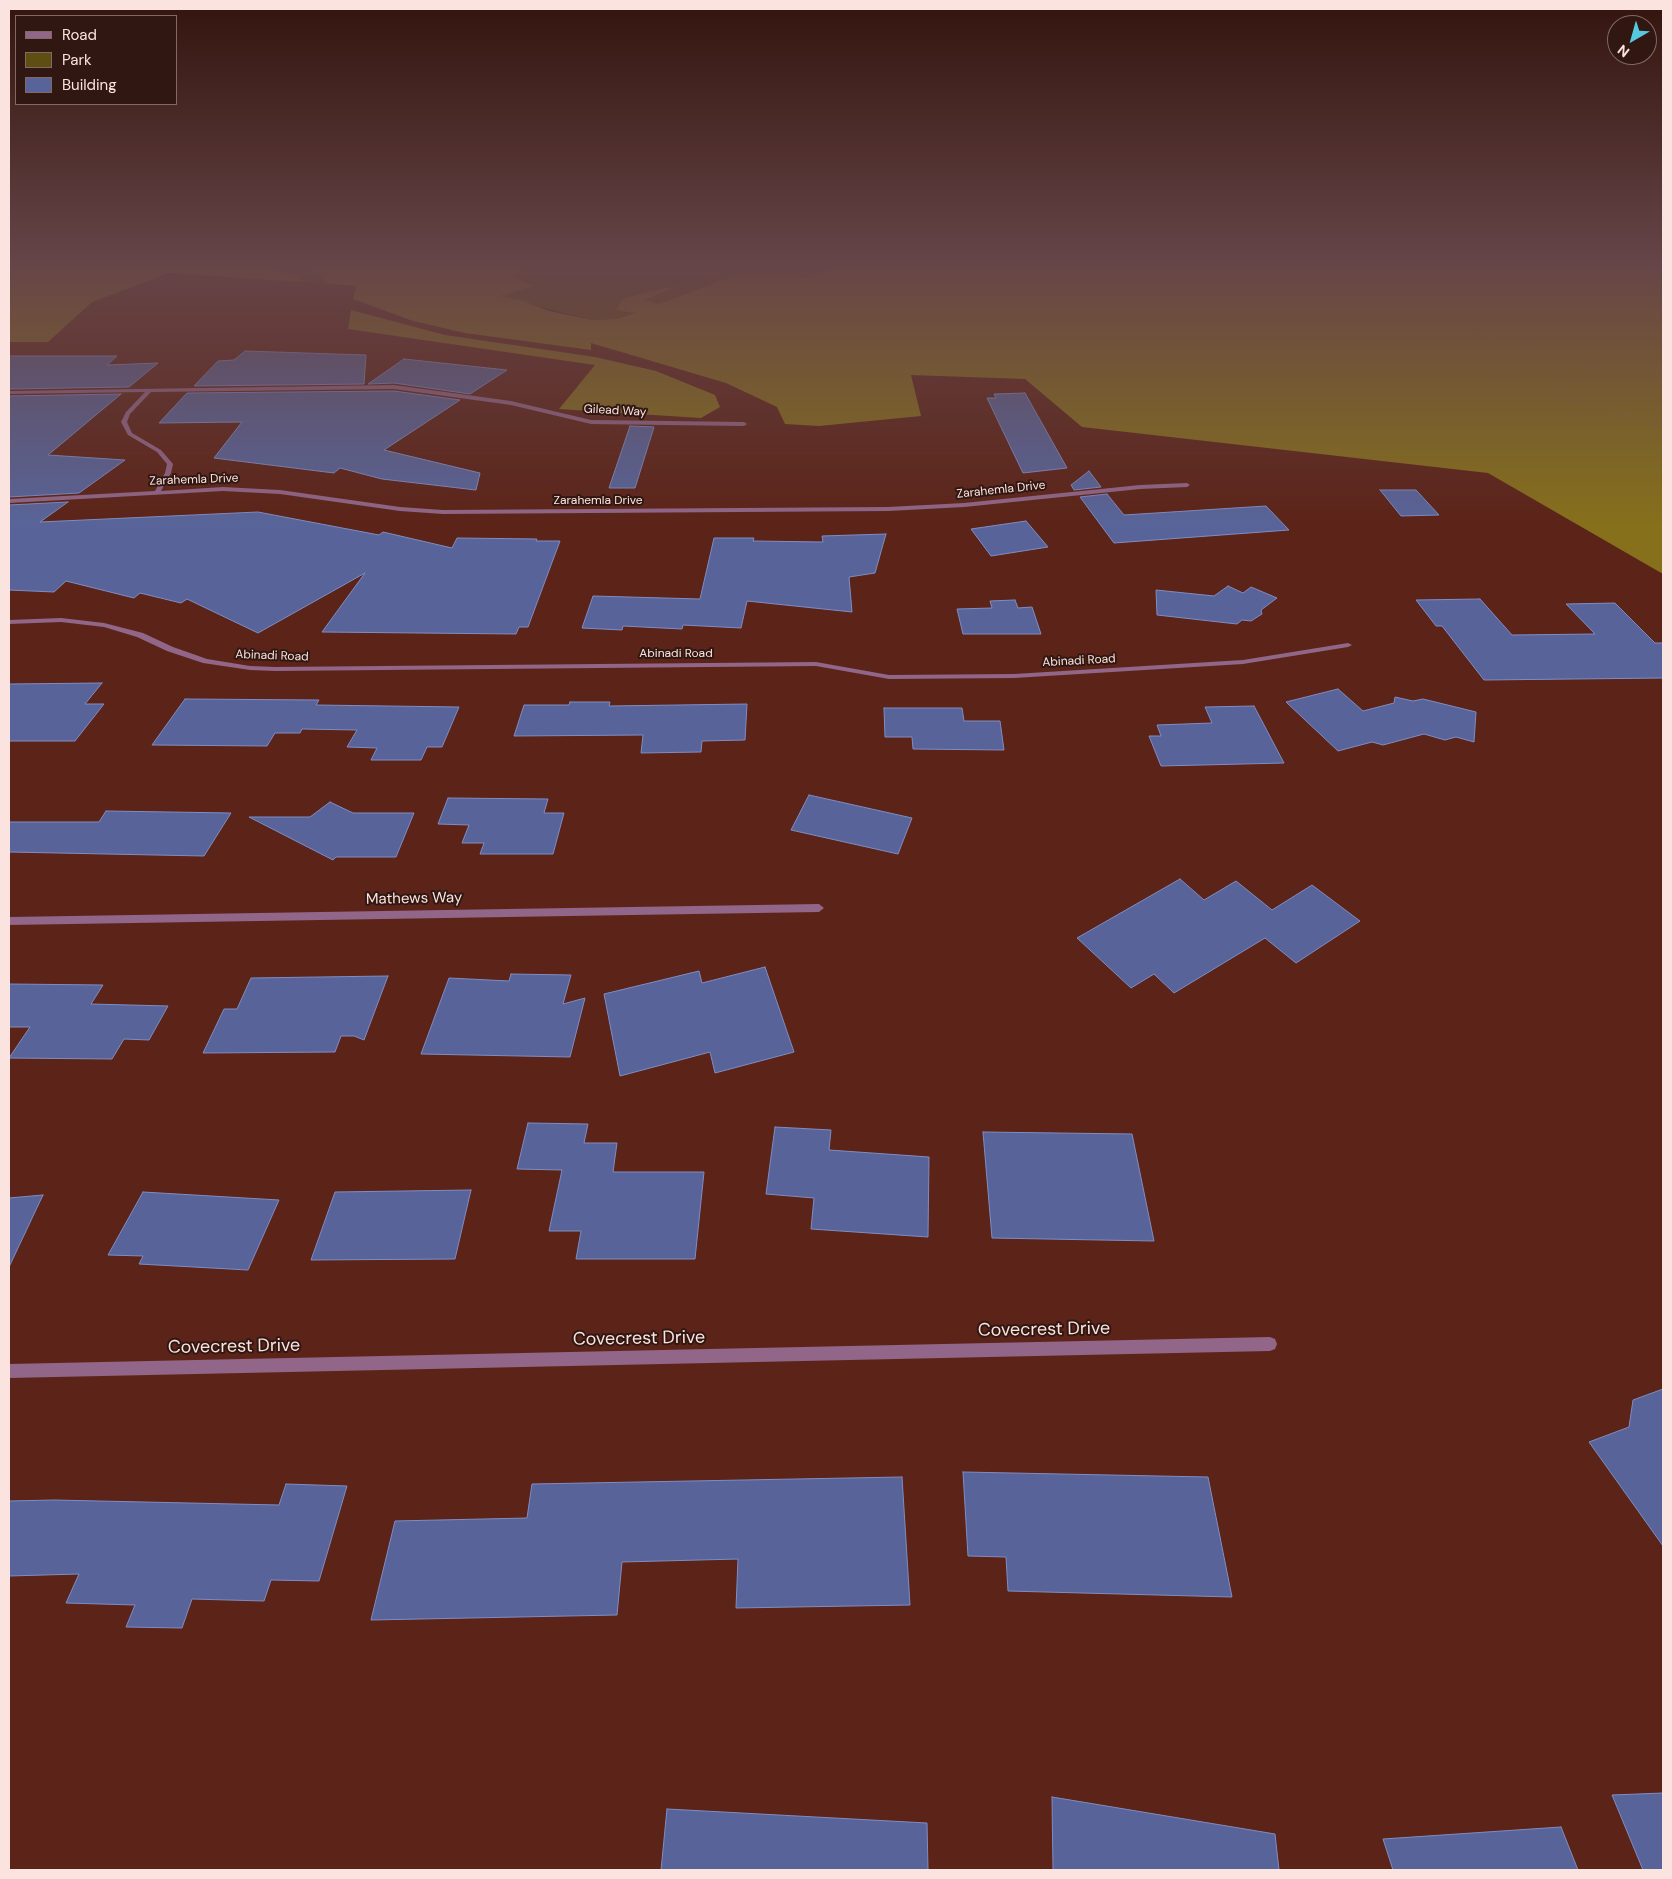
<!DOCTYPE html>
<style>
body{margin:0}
#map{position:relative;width:1672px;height:1879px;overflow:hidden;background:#5c2418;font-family:"DM Sans",sans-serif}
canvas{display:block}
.frame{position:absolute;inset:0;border:10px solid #fbe4df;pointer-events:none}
.legend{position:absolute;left:15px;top:15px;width:162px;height:90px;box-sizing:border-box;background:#311712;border:1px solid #826964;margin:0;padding:6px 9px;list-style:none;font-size:15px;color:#fbe4df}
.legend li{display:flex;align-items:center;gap:10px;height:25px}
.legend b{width:25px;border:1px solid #826964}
.north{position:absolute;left:1607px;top:15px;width:50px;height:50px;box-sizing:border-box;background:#311712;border:1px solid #826964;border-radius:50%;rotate:218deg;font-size:14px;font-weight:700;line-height:20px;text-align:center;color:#fbe4df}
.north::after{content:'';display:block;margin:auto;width:18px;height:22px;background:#56c9e1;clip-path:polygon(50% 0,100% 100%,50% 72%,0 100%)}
</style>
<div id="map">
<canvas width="1672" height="1879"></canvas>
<div class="frame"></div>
<ul class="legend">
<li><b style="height:6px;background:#916688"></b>Road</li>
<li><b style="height:14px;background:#5e4e12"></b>Park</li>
<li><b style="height:14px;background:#586499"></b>Building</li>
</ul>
<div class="north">N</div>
</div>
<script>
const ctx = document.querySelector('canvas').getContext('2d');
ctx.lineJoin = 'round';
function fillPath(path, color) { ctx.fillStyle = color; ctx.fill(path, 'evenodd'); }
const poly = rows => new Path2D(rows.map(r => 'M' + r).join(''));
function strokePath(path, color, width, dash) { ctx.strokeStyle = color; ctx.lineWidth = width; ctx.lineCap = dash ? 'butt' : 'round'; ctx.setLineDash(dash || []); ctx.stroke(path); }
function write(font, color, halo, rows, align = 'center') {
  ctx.font = font + ' "DM Sans",sans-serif'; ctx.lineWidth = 4; ctx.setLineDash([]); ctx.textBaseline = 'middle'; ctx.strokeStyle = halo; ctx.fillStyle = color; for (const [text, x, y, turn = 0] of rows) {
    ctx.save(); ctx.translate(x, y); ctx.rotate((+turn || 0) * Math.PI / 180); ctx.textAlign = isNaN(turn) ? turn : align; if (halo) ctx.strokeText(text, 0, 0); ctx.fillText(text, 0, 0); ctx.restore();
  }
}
const green = poly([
 [255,263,298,263,311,269,329,284,303,282,294,274],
 [577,263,832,263,825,271,807,278,780,274,730,277,659,304,644,300,674,287,616,310,637,312,616,319,592,320,498,296,533,286,513,276,533,265,554,264,571,269]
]);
const forest = poly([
 [9,263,255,263,294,274,303,282,169,273,92,302,48,342,9,342],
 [298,263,577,263,572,269,554,264,533,265,513,276,534,286,500,296,524,301,549,311,592,320,616,319,635,313,616,310,623,299,639,294,677,286,645,300,659,304,730,277,780,274,807,278,824,271,832,263,1663,263,1663,574,1488,473,1082,427,1025,379,911,375,921,416,819,426,785,424,777,407,726,383,591,343,591,350,465,333,413,321,353,299,356,286,329,284,311,269],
 [351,310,445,335,595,357,656,371,715,395,720,407,701,418,559,409,595,365,348,329]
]);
const building = poly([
 [245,351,366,355,364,384,194,386,218,361,234,360,245,351],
 [9,356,117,356,107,365,158,363,129,387,9,389,9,356],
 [404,359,507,370,470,394,394,383,368,384,404,359],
 [394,391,460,400,384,450,480,473,476,490,382,479,340,468,334,473,214,458,242,422,159,423,187,393,394,391],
 [1025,393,1067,468,1023,473,987,398,996,398,994,394,1025,393],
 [121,394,48,455,125,460,79,493,9,497,9,396,121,394],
 [630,426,654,427,635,488,609,488,630,426],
 [1089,471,1101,487,1074,490,1071,485,1089,471],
 [1380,490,1416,490,1439,515,1401,516,1380,490],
 [1107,494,1124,515,1266,506,1289,530,1114,543,1080,497,1107,494],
 [68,502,40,522,258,512,379,535,383,532,452,548,457,538,537,539,536,541,560,541,528,627,519,627,516,634,322,632,365,573,258,633,187,599,181,603,140,593,134,598,66,581,54,592,9,590,9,505,68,502],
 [1026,521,1048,547,991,556,971,529,1026,521],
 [886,534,875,573,849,577,852,612,747,601,741,628,683,625,682,629,623,626,622,630,582,628,593,596,700,599,714,538,754,538,753,541,823,542,822,536,886,534],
 [1228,586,1243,593,1251,587,1277,598,1261,610,1262,614,1251,621,1242,620,1237,624,1157,615,1156,590,1214,596,1228,586],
 [1480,599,1512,635,1595,634,1566,604,1615,603,1655,643,1663,643,1663,678,1484,680,1442,626,1436,626,1416,600,1480,599],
 [1015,600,1018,608,1032,607,1041,634,963,634,957,609,992,608,990,601,1015,600],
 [102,683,85,704,104,704,75,741,9,741,9,684,102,683],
 [1338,689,1363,711,1394,703,1395,697,1413,701,1423,699,1476,712,1474,742,1456,737,1445,740,1424,734,1383,745,1372,742,1338,751,1286,702,1338,689],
 [185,699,319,700,316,705,459,707,442,747,427,747,421,760,371,760,377,748,347,747,357,730,302,729,300,733,275,733,267,746,152,745,185,699],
 [570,702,610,702,609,706,747,704,745,740,702,741,701,752,641,753,643,735,514,736,524,705,569,705,570,702],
 [1254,706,1284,763,1161,766,1149,736,1161,736,1157,725,1212,723,1205,707,1254,706],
 [884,708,962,708,964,721,1000,721,1004,750,913,749,912,737,885,737,884,708],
 [809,795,912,818,898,854,791,830,809,795],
 [448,798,548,799,544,813,564,813,553,854,480,854,484,843,462,843,469,825,438,824,448,798],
 [330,802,353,813,414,813,396,857,336,857,333,860,249,817,310,817,330,802],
 [106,811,231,813,204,856,9,852,9,822,99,822,106,811],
 [1180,879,1204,900,1236,881,1272,910,1312,885,1360,921,1296,963,1265,938,1174,993,1154,974,1131,988,1077,938,1180,879],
 [765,967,794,1052,715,1073,710,1052,620,1076,604,994,699,971,702,983,765,967],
 [511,974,571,975,563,1004,585,998,570,1057,421,1054,449,978,509,981,511,974],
 [388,976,364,1040,354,1036,341,1036,335,1052,203,1053,224,1009,237,1009,251,978,388,976],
 [9,984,103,985,91,1004,168,1006,149,1040,124,1039,112,1059,9,1058,30,1027,9,1027,9,984],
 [528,1123,588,1124,584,1143,617,1143,613,1172,704,1172,695,1259,576,1259,581,1231,549,1231,562,1170,517,1169,528,1123],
 [775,1127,831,1130,829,1150,929,1157,928,1237,811,1229,814,1198,766,1194,775,1127],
 [983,1132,1132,1134,1154,1241,992,1238,983,1132],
 [471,1190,455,1259,311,1260,335,1192,471,1190],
 [143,1192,279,1200,248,1270,139,1264,143,1256,108,1255,143,1192],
 [43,1195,9,1267,9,1198,43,1195],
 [1663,1389,1663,1546,1589,1442,1629,1427,1633,1400,1663,1389],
 [963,1472,1208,1477,1232,1597,1008,1591,1006,1557,968,1556,963,1472],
 [902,1477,910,1605,736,1608,738,1559,622,1562,617,1615,371,1620,395,1521,527,1518,532,1484,902,1477],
 [286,1484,347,1486,319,1581,271,1580,264,1601,192,1599,182,1628,126,1627,135,1605,66,1603,79,1574,9,1576,9,1501,54,1500,279,1505,286,1484],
 [1663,1793,1663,1870,1643,1870,1612,1795,1663,1793],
 [1052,1797,1275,1834,1279,1870,1053,1870,1052,1797],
 [667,1809,927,1823,928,1870,661,1870,667,1809],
 [1561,1827,1578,1870,1393,1870,1383,1839,1561,1827]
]);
const pathFar1 = poly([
 [1281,263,1310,283,1349,298,1366,309,1384,314,1448,322,1479,334,1595,367,1663,381],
 [1562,395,1490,379,1491,376,1496,375,1546,379,1663,393]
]);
const path = poly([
 [1557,394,1663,427]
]);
const minor = poly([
 [394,385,511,401,591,420,744,422,747,424,744,426,591,424,511,405,394,389,151,392,130,414,127,422,132,433,161,450,173,464,171,473,161,491,223,487,280,490,400,507,443,510,888,507,964,503,1140,485,1187,483,1190,485,1187,487,1140,489,964,507,888,511,443,514,400,511,280,494,223,491,9,503,9,499,155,491,165,473,167,464,157,452,128,435,121,422,126,412,145,392,9,394,9,391,394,385],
 [61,618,104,623,143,633,173,647,207,659,250,666,275,667,816,662,889,675,1014,674,1243,660,1348,643,1352,645,1348,647,1243,664,1014,678,889,679,816,666,275,671,250,670,203,663,167,651,137,637,104,627,61,622,9,624,9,620,61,618],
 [819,904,824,908,819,912,9,925,9,917,819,904],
 [1270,1337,1275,1339,1277,1344,1275,1349,1270,1351,9,1378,9,1364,1270,1337]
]);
const farStreetnames = [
 ["Gilead Way",615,411,3],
 ["Zarahemla Drive",194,480,-2],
 ["Zarahemla Drive",1001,490,-6],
 ["Zarahemla Drive",598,501],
 ["Abinadi Road",676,654],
 ["Abinadi Road",272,656,2],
 ["Abinadi Road",1079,661,-3]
];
const streetNames = [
 ["Mathews Way",414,899,-1]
];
const nearStreetnames = [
 ["Covecrest Drive",1044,1330,-1],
 ["Covecrest Drive",639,1339,-1],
 ["Covecrest Drive",234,1347,-1]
];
fillPath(green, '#5e4e12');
fillPath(forest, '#86701b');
fillPath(building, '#586499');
strokePath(building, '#7f8cc4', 1);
strokePath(pathFar1, '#91645a', 1, [0.5, 2]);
strokePath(path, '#91645a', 2, [0.5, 2.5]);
fillPath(minor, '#916688');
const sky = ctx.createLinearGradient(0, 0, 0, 526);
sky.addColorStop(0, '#33140d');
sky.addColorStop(0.5, '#664548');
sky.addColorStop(1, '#66454800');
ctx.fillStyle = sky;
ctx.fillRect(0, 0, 1672, 526);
write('12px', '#fbe4df', '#311712', farStreetnames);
write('15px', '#fbe4df', '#311712', streetNames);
write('18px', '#fbe4df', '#311712', nearStreetnames);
</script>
